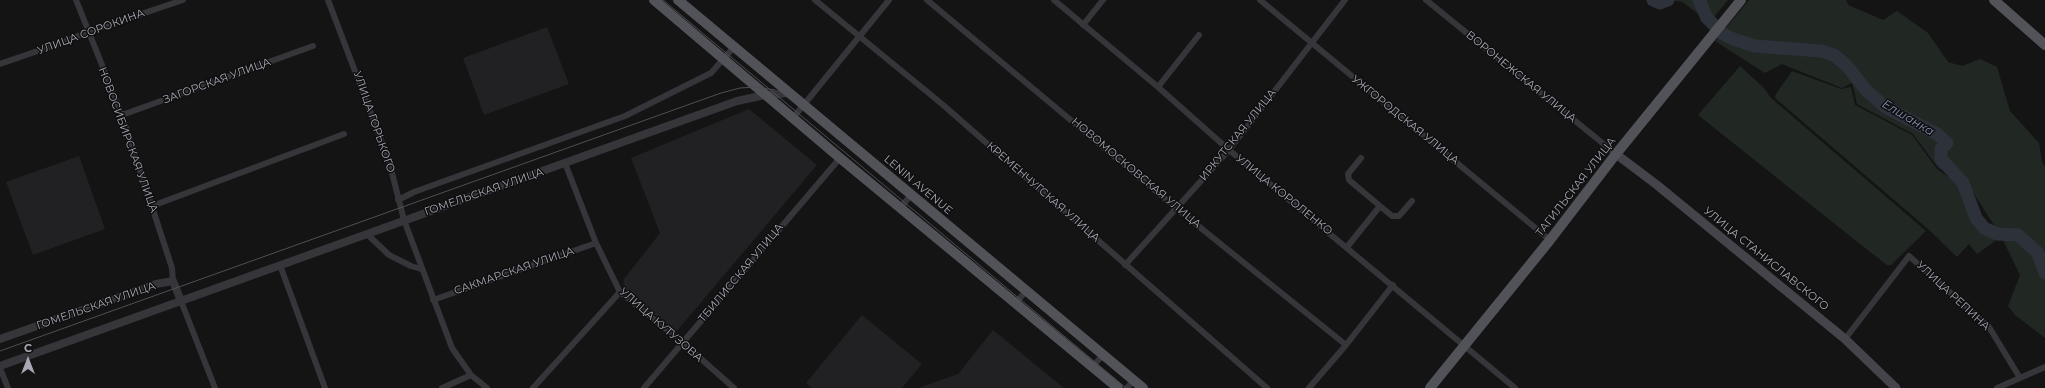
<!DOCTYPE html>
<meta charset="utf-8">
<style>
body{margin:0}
#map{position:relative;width:2045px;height:388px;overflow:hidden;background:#141415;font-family:Montserrat,sans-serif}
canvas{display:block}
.north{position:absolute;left:8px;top:340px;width:40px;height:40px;-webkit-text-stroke:3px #0f0f10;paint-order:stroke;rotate:0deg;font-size:11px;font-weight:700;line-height:16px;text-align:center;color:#a7a8b4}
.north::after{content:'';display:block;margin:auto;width:14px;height:18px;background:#a7a8b4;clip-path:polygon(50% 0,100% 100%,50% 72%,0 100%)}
</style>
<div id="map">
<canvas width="2045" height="388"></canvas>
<div class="north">С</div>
</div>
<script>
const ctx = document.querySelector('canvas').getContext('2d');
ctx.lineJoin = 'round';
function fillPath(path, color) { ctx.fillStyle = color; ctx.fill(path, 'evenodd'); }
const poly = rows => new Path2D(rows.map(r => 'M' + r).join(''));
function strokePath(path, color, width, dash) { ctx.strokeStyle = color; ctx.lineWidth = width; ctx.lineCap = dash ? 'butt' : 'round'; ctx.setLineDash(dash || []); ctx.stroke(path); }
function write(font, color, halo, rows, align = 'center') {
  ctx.font = font + ' Montserrat,sans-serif'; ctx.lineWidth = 3; ctx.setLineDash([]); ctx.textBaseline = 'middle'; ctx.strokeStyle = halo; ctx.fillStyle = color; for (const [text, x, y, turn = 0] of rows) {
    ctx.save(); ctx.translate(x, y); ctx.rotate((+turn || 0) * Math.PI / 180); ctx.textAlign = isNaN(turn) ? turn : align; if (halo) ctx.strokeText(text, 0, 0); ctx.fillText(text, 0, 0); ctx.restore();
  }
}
const built = poly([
 [547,27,569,84,484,115,463,58],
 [749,109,817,165,676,332,623,289,624,279,660,233,631,158],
 [79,156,105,229,33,255,6,182],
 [862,315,922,364,902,388,812,388,806,383],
 [993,330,1064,388,918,388,958,374]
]);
const green = poly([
 [1671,0,1728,0,1708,24,1696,12,1682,2],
 [1749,0,1846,0,1848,5,1883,20,1897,11,1928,33,1948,62,1962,66,1980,59,1997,67,2010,111,2039,143,2042,162,2045,167,2045,338,2015,315,2008,306,2020,275,2001,236,1960,172,1939,169,1913,134,1857,104,1852,83,1842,88,1782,64,1765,73,1715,41],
 [1740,66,1765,89,1770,97,1926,231,1891,265,1887,265,1860,244,1698,115],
 [1792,71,1841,89,1851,87,1855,105,1912,135,1937,169,1957,183,1995,241,1977,254,1969,244,1957,257,1928,229,1775,98,1776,94]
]);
const river = poly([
 [1653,0,1660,3,1668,0],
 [1699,0,1707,18,1723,34,1733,39,1755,46,1821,51,1834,55,1847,66,1866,90,1885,107,1937,134,1947,143,1941,149,1941,159,1963,183,1976,218,1984,228,1997,234,2018,235,2038,253,2045,273]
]);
const minor = poly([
 [76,0,122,115,172,268,173,281],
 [328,0,389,161,404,220,452,348,471,375,487,388],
 [815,0,942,104,1267,388],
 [927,0,1176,208,1346,345],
 [1054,0,1158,87,1229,150,1515,388],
 [1260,0,1550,240],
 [1426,0,1616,154],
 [1083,25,1103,0],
 [0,64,55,45,88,32,183,0],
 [1158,87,1199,35],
 [122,115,313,46],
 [793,118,889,0],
 [1361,158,1348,174,1349,180,1392,216,1399,216,1412,201],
 [565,163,596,243,620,292,682,342,734,388],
 [398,200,414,192,625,116,711,73,734,47],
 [152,206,344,134],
 [900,208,911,195],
 [367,234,389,255,411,266,421,269],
 [1347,247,1380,206],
 [280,265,325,388],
 [1125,265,1229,150,1345,0],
 [433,300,596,243],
 [181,301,215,388],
 [1015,304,1026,291],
 [1845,339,1909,256,1989,327,2020,378],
 [1092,367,1103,355],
 [0,368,8,388],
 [442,388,471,375],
 [533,388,620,292],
 [644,388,840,158],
 [1127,388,1134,380],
 [1309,388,1346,345,1393,285],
 [1997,388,2045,367]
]);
const tertiary = poly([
 [0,339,156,284,173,281,181,301],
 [0,366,737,101,765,95,790,93]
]);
const secondary = poly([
 [1616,154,1657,185,1845,339,1896,388]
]);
const primary = poly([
 [654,0,840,158,1118,388],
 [678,0,1143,388],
 [1994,0,2045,45],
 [1430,388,1550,240,1616,154,1741,0]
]);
const tram = poly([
 [663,0,1126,388],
 [0,351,721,93,740,88,756,87,775,90]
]);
const streetNames = [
 ["УЛИЦА СОРОКИНА",91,32,-20],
 ["ВОРОНЕЖСКАЯ УЛИЦА",1521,77,39],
 ["ЗАГОРСКАЯ УЛИЦА",217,81,-20],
 ["УЖГОРОДСКАЯ УЛИЦА",1405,120,39],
 ["УЛИЦА ГОРЬКОГО",374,122,71],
 ["ИРКУТСКАЯ УЛИЦА",1238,135,-51],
 ["НОВОСИБИРСКАЯ УЛИЦА",128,140,70],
 ["НОВОМОСКОВСКАЯ УЛИЦА",1136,173,40],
 ["LENIN AVENUE",918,185,40],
 ["ТАГИЛЬСКАЯ УЛИЦА",1576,187,-52],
 ["ГОМЕЛЬСКАЯ УЛИЦА",484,192,-19],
 ["КРЕМЕНЧУГСКАЯ УЛИЦА",1043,192,41],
 ["УЛИЦА КОРОЛЕНКО",1284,195,39],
 ["УЛИЦА СТАНИСЛАВСКОГО",1766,259,39],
 ["САКМАРСКАЯ УЛИЦА",514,271,-19],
 ["ТБИЛИССКАЯ УЛИЦА",741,273,-50],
 ["УЛИЦА РЕПИНА",1953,296,43],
 ["ГОМЕЛЬСКАЯ УЛИЦА",96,306,-19],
 ["УЛИЦА КУТУЗОВА",661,325,41]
];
const waterNames = [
 ["Елшанка",1908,118,31]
];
fillPath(built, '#212022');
fillPath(green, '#212823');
strokePath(river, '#2d313a', 13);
strokePath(minor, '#36353a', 6);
strokePath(tertiary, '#36353a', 8);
strokePath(secondary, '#44444a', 9);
strokePath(primary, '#525259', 10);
strokePath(tram, '#4f4f55', 1);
write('11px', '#a7a8b4', '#0f0f10', streetNames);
write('italic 12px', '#818dac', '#0f0f10', waterNames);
</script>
